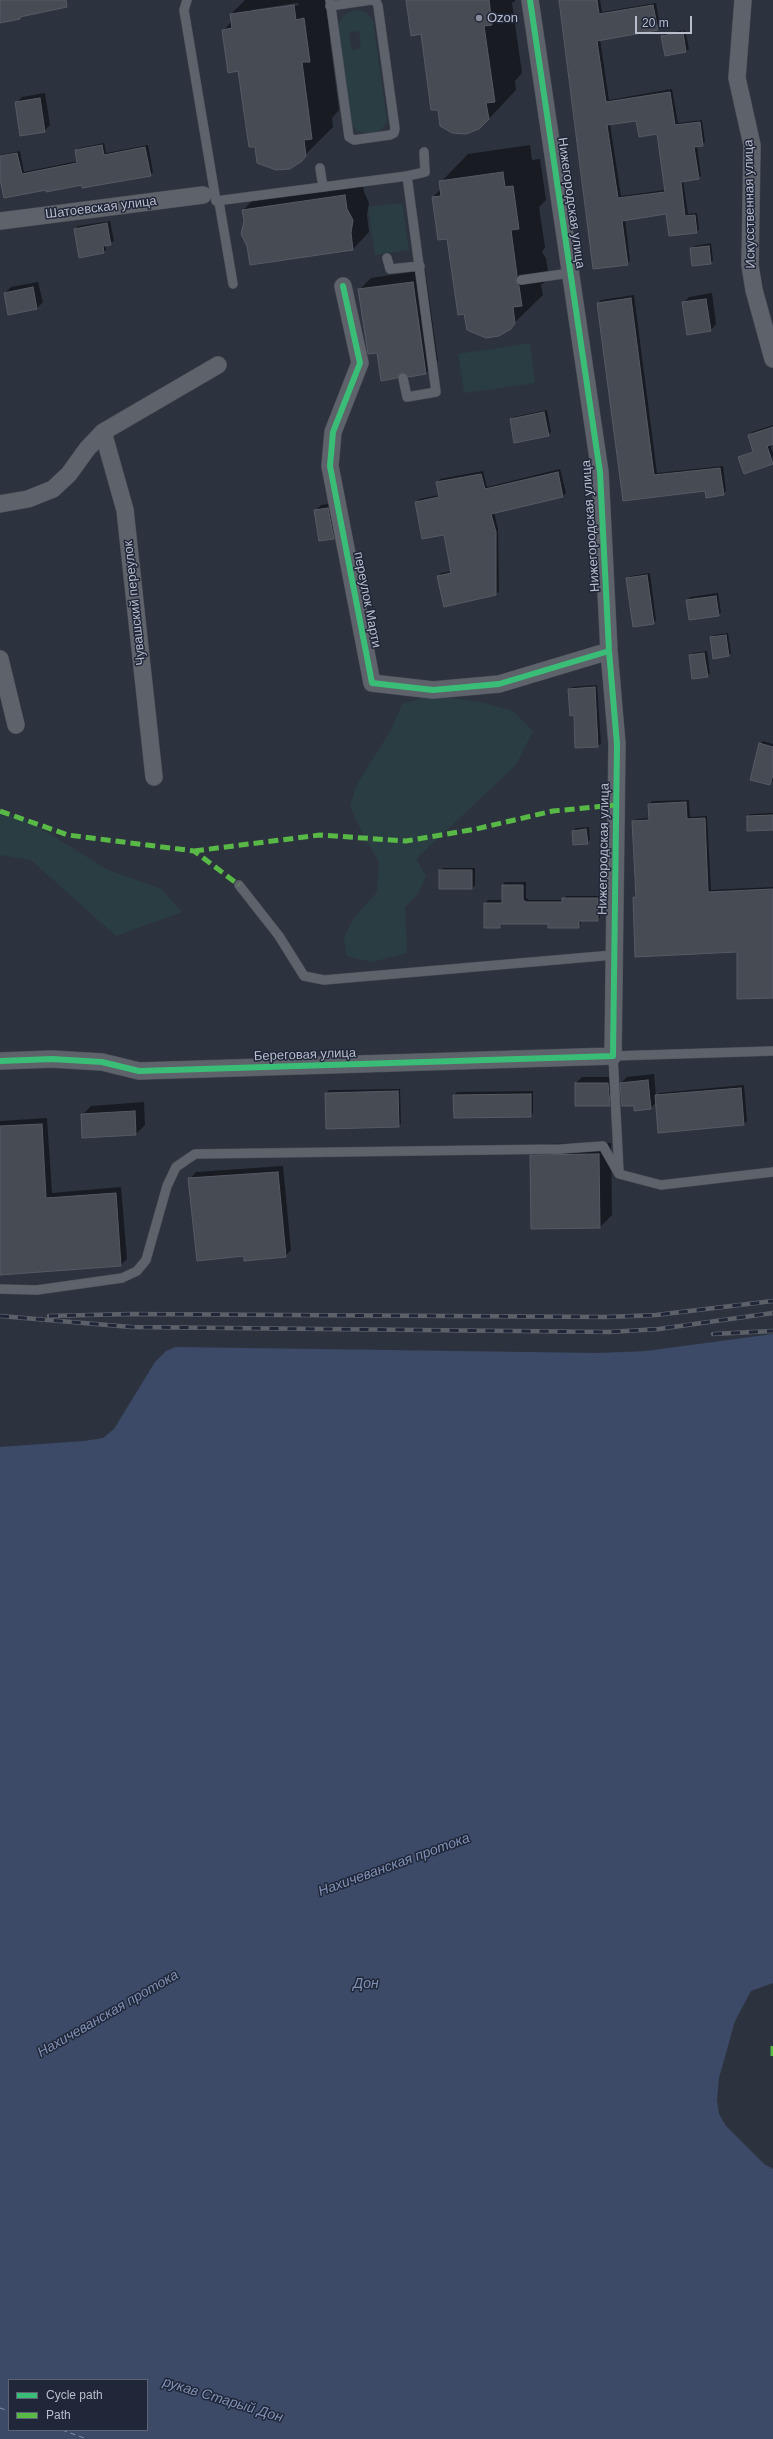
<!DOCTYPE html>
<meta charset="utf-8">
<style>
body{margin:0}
#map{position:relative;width:773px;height:2439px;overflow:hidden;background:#2d333e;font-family:Helvetica,sans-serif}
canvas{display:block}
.legend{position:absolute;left:8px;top:2379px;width:140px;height:52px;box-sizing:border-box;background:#202739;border:1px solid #5d6374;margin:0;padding:5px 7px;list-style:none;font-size:12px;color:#b9becd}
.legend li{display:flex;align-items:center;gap:8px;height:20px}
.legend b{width:20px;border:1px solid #5d6374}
.scale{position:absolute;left:635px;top:16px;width:57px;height:18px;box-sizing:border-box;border:2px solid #b9becd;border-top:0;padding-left:5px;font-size:12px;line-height:14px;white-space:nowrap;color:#b9becd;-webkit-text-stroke:3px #202739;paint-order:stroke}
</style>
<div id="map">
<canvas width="773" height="2439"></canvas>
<ul class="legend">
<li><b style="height:5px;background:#3abd76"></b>Cycle path</li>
<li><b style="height:5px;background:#58b947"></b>Path</li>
</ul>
<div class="scale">20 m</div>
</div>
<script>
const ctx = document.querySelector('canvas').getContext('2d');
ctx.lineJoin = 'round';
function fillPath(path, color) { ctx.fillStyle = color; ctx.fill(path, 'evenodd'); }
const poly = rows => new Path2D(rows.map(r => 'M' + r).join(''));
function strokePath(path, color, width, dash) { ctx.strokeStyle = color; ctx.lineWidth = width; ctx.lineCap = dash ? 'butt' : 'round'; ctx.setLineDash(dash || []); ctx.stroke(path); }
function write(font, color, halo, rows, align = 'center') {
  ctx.font = font + ' Helvetica,sans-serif'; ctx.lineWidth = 3; ctx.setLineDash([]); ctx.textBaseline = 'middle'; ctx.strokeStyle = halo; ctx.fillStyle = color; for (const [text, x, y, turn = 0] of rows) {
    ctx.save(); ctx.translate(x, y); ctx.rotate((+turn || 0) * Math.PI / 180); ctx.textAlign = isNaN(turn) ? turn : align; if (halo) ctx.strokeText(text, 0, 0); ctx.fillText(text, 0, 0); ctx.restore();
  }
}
const green = poly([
 [354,10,365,12,373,20,387,121,381,130,371,134,357,131,352,125,338,25,344,15],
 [359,31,361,48,352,50,349,32],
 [402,203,409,250,375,255,368,207],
 [530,343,535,383,464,393,458,354],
 [432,695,485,703,513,711,533,731,516,765,416,859,426,876,418,894,405,907,407,953,372,962,347,956,344,938,353,919,377,892,379,861,366,841,350,806,356,786,392,728,402,704],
 [0,811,23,817,106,869,161,889,182,912,116,936,31,860,0,855]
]);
const water = poly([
 [773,1334,773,1983,751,1991,735,2021,719,2078,717,2100,719,2114,726,2126,764,2164,773,2169,773,2439,0,2439,0,1447,84,1441,103,1438,114,1429,155,1362,166,1351,176,1347,598,1353,646,1351],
 [9,2380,147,2380,147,2430,9,2430]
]);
const shadow = poly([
 [245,0,332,0,337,33,330,40,339,110,332,118,333,127,305,155,256,146,239,70,224,30,232,21,231,14],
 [298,3,299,5,251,12,251,10],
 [407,0,516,0,512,3,522,73,515,81,516,90,484,124,439,109,422,33],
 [560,0,600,0,602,12,656,3,660,27,657,29,600,39,609,100,672,89,678,123,702,120,705,142,697,146,701,176,698,178,683,180,688,214,697,213,699,229,697,232,667,213,625,219,630,261,627,264],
 [637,120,658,133,665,190,621,196,610,124],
 [685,30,689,49,686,51,662,36,665,34],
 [45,93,50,125,44,131,16,103,22,97],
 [104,143,106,153,148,145,153,172,150,175,82,184,0,174,0,155,20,151,24,172,78,161,76,150,79,148],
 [530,145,532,160,540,159,546,200,539,207,545,247,542,252,546,258,549,278,541,285,543,295,505,332,448,238,433,197,441,189,441,182,468,154],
 [362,179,364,192,369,203,367,215,369,232,353,249,245,221,243,210,260,193],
 [110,221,114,241,105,245,106,250,103,253,75,229,78,226],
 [711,243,713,260,710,263,691,248,694,246],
 [425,270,438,361,426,373,403,371,397,377,378,352,359,290,371,278],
 [38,282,43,302,37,308,5,293,11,287],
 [712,293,716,324,710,331,683,303,689,297],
 [634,295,657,473,723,466,726,491,723,494,706,490,624,500,598,303,601,300],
 [547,410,551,432,548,435,511,420,513,417],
 [773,425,773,443,770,444,773,454,772,463,740,457,754,451,749,435,752,432],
 [560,469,566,493,563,496,494,512,498,529,499,591,496,594,438,576,441,573,452,571,445,534,416,502,419,499,440,495,438,482,440,479,483,471,487,487],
 [334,503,339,532,333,538,315,511,321,505],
 [650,573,656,620,653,623,627,579,630,576],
 [718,593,721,612,718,615,687,600,690,597],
 [728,633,731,653,728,655,711,637,714,635],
 [707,651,710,673,707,676,690,655,693,653],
 [597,685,601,743,598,746,576,747,574,714,569,690,572,687],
 [763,741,773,744,773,780,770,784,760,744],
 [689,800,690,817,707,816,711,890,773,887,773,997,738,951,634,897,637,894,633,822,636,819,650,818,649,804,652,801],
 [773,813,773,829,748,816,750,814],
 [589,827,590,840,587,843,573,831,576,828],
 [443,868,475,868,475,885,472,888,440,870],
 [505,882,526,882,526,898,529,900,563,900,566,896,600,896,600,918,597,920,582,920,579,927,549,923,502,923,500,927,485,903,488,900,503,900,503,885],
 [654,1074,656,1096,659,1093,744,1085,747,1121,744,1124,659,1132,657,1102,650,1108,634,1105,621,1083,627,1077],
 [582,1077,614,1077,615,1099,609,1105,576,1083],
 [400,1089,401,1124,398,1126,326,1093,329,1090],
 [533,1091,533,1113,531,1116,454,1095,457,1092],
 [144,1102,145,1125,136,1134,83,1137,82,1115,91,1106],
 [47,1118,52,1193,121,1187,127,1259,121,1265,0,1274,0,1121],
 [611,1143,612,1215,600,1227,531,1156,543,1144],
 [283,1166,291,1250,285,1256,245,1255,190,1179,196,1172]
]);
const ferry = poly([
 [0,2408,9,2411],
 [62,2430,87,2439]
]);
const building = poly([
 [0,0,66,0,67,7,20,17,20,19,0,23,0,0],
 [406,0,489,0,492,25,484,26,495,102,486,103,489,119,479,129,466,134,452,133,440,126,438,110,431,110,421,34,411,36,406,0],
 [559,0,597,0,599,14,653,5,658,30,597,41,606,102,670,92,675,125,700,122,703,146,694,147,699,179,681,182,685,216,695,215,697,233,669,236,666,214,622,221,628,265,593,269,559,0],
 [636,121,639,137,657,134,665,192,618,198,607,125,636,121],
 [294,5,296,20,304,18,310,62,302,62,312,139,304,140,306,156,302,161,290,169,276,170,257,163,255,147,249,147,238,71,228,73,222,30,232,28,230,14,294,5],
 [683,32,686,52,665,56,661,36,683,32],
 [40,98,45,132,20,136,15,102,40,98],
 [102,145,104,155,145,147,151,176,82,188,82,185,46,192,46,190,4,198,0,179,0,156,17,153,22,174,77,163,75,150,102,145],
 [503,172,505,187,513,186,519,229,511,230,517,275,515,280,519,286,522,306,513,307,515,323,511,329,499,336,486,338,467,330,464,314,458,315,447,239,438,240,432,197,441,196,439,181,503,172],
 [345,195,347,209,353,220,351,233,353,250,250,265,247,246,241,234,244,221,242,210,345,195],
 [107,223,111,245,103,246,104,253,79,258,74,229,107,223],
 [709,246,711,264,692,266,690,248,709,246],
 [413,282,426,374,409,377,402,372,397,378,381,381,377,353,368,354,358,289,413,282],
 [33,287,37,309,8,315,4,293,33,287],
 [631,298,654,475,720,468,724,495,706,498,705,491,623,501,597,303,631,298],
 [706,299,711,331,687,335,682,302,706,299],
 [544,412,549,436,514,443,510,419,544,412],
 [773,427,773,444,767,446,773,464,744,474,738,457,753,452,748,435,773,427],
 [558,472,563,497,491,514,496,532,496,595,444,607,437,576,451,573,444,535,422,539,415,502,439,497,436,482,481,474,485,489,558,472],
 [328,508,334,539,319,541,314,510,328,508],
 [647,575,654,624,633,627,626,578,647,575],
 [716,596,719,616,689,620,686,600,716,596],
 [726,635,729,656,713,659,710,637,726,635],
 [704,653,708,677,692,679,689,655,704,653],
 [595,687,598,747,575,748,574,715,570,716,568,689,595,687],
 [759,743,773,747,773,775,770,785,750,780,759,743],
 [686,802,687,819,705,818,708,892,773,889,773,998,737,999,737,952,635,957,633,897,636,897,632,821,649,820,648,804,686,802],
 [773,815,773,830,747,831,747,816,773,815],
 [586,829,588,844,573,845,572,831,586,829],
 [439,870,472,870,472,889,439,889,439,870],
 [502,885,523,885,523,900,526,902,562,902,562,898,598,898,598,921,579,921,579,928,548,928,548,924,500,924,500,928,484,928,484,903,502,903,502,885],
 [648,1080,651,1109,634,1111,634,1106,622,1106,620,1083,648,1080],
 [575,1083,608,1083,610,1106,575,1106,575,1083],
 [741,1088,744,1125,658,1133,655,1095,741,1088],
 [398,1091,399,1127,326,1129,325,1093,398,1091],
 [531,1094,531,1117,454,1118,453,1095,531,1094],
 [135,1111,136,1135,82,1138,81,1114,135,1111],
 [42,1124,46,1198,116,1193,121,1266,0,1275,0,1126,42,1124],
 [599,1154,600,1228,531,1229,530,1155,599,1154],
 [278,1172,286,1257,244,1261,244,1256,197,1261,188,1178,278,1172]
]);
const lane = poly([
 [187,0,184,10,216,201,407,176,436,392,407,397,403,378],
 [330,0,349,137,354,140,390,135,394,133,395,129,378,6,376,1,371,0],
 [330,6,371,0],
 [320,168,323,187],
 [407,176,425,172,424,152],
 [219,202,233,284],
 [387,258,390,269,420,266],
 [521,280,570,273],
 [239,885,279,936,304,976,324,980,613,955],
 [619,1172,613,1056,773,1051],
 [0,1289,37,1290,122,1278,137,1271,146,1260,167,1186,176,1167,195,1154,561,1149,603,1146,619,1174,661,1185,773,1172]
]);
const street = poly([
 [743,0,737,78,752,145,750,265,754,290,773,359],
 [0,221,203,195],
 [343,286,360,363,333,432,330,466,372,683,433,690,499,684,609,651],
 [103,432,125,510,154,777],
 [0,504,28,499,53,489,69,474,87,449,103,432,218,365],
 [0,659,16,725],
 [0,1061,52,1059,102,1062,139,1071,613,1056,617,744,609,651,600,472,530,0]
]);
const rail = poly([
 [0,1316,131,1327,609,1332,659,1329,773,1313],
 [49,1316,130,1314,607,1317,656,1315,773,1301],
 [713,1334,773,1331]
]);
const quiet = poly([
 [0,811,68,835,194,851,239,885],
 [194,851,320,835,406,841,476,829,553,811,616,805],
 [773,2046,773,2057]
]);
const cycleway = poly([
 [343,286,360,363,333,432,330,466,372,683,433,690,499,684,609,651],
 [0,1061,52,1059,102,1062,139,1071,613,1056,617,744,609,651,600,472,530,0]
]);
const markers = [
 [479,18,4,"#888d9b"]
];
const poiNames = [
 ["Ozon",487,18]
];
const streetNames = [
 ["Нижегородская улица",571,203,82],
 ["Искусственная улица",750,204,-91],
 ["Шатоевская улица",101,208,-7],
 ["Нижегородская улица",591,526,-94],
 ["переулок Марти",367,600,79],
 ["Чувашский переулок",135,603,-96],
 ["Нижегородская улица",604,849,-89],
 ["Береговая улица",305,1055,-2]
];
const waterNames = [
 ["Нахичеванская протока",394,1865,-20],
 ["Дон",366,1984],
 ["Нахичеванская протока",108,2014,-30],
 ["рукав Старый Дон",223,2400,17]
];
fillPath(green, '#2a3d43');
fillPath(water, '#3c4a68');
fillPath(shadow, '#0007');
strokePath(ferry, '#8090b4', 1, [5, 4]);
fillPath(building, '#464b54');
strokePath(building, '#565a64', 1);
strokePath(lane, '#4c4f58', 10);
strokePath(street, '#4c4f58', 18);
strokePath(lane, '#5e626a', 9);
strokePath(street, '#5e626a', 17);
strokePath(rail, '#5c6069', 4.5);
strokePath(rail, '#202739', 3, [9]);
strokePath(quiet, '#58b947', 5, [10, 5]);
strokePath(cycleway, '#3abd76', 6);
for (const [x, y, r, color] of markers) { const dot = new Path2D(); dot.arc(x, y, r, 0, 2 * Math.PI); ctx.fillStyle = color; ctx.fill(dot); strokePath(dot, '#202739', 1.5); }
write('13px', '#b9becd', '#202739', poiNames, 'left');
write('13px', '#b9becd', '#202739', streetNames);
write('italic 14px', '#8090b4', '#202739', waterNames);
</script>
